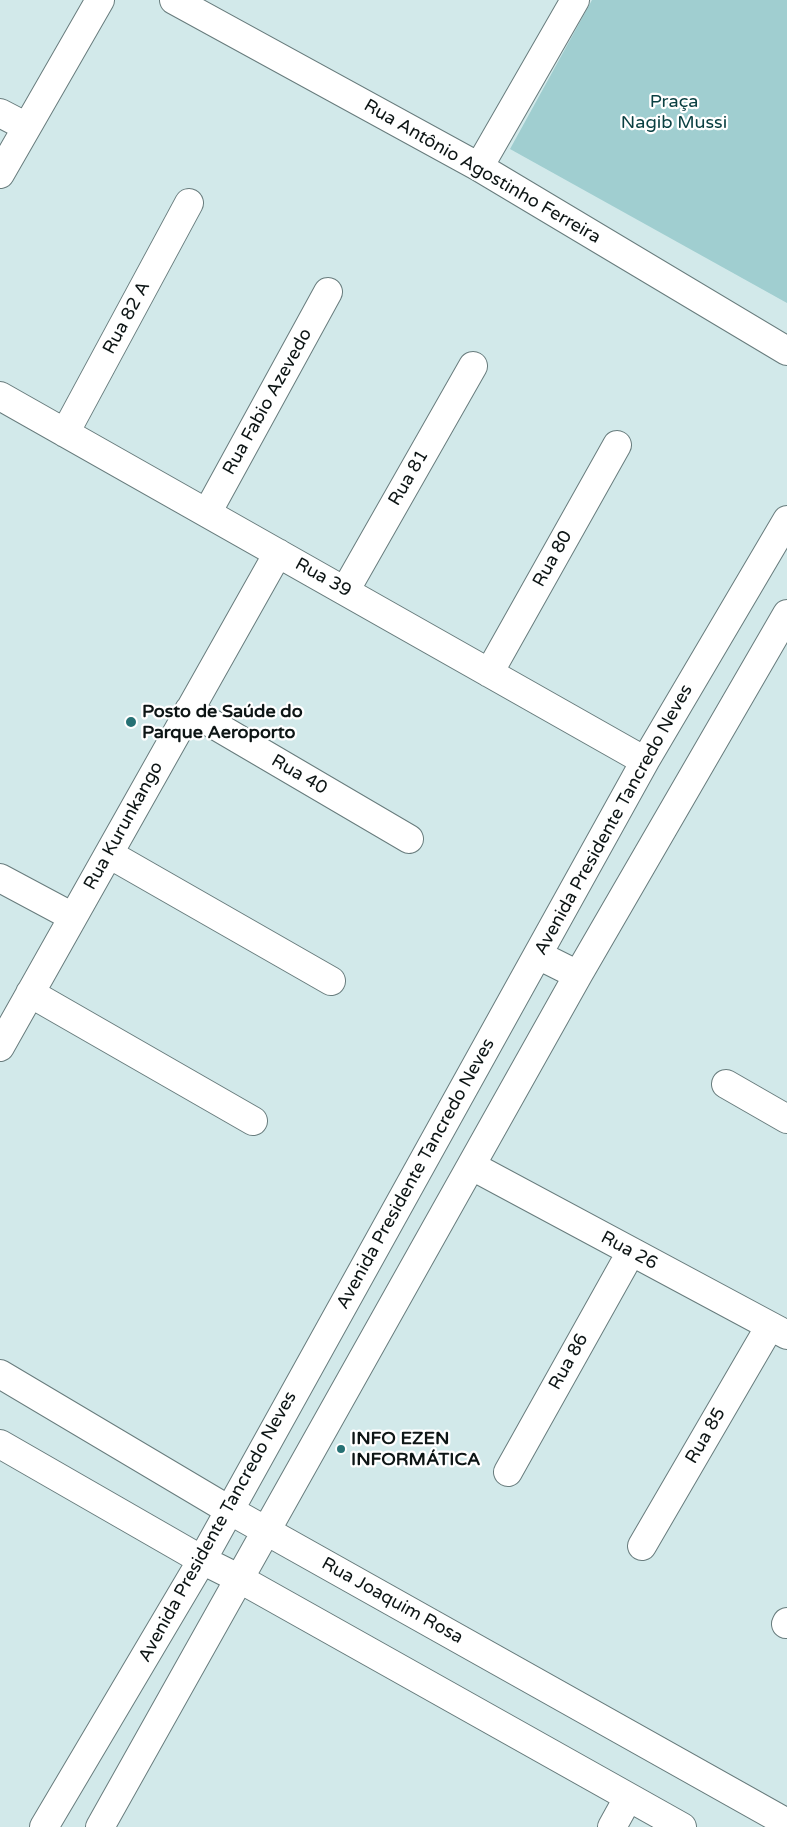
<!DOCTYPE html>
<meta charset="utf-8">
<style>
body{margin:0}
canvas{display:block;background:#d2e9ea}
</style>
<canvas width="787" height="1827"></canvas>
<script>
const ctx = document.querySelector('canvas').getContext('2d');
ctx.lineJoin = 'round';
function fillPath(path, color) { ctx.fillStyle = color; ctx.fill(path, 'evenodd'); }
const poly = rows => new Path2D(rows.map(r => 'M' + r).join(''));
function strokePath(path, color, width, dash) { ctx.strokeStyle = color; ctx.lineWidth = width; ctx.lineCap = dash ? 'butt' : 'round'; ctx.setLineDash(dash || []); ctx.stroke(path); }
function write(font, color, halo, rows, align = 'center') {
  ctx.font = font + ' "Varela Round",sans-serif'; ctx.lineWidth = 4.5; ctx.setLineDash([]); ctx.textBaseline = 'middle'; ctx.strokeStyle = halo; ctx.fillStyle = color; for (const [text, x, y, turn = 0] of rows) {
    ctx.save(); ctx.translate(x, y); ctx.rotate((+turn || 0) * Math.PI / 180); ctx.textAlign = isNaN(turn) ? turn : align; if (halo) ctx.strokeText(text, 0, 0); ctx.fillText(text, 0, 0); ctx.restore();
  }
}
const green = poly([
 [592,0,787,0,787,303,510,149]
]);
const street = poly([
 [174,0,479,167,787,351],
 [0,113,27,127],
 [479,167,575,0],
 [0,174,100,0],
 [0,396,645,761],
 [65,433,189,203],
 [207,513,328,292],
 [345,591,473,366],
 [489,673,617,445],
 [189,710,409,839],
 [109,854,331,981],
 [0,878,73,917],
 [538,955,578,975],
 [30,993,253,1121],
 [0,1047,278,553],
 [726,1084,787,1119],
 [472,1166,787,1335],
 [0,1374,229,1510,787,1823],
 [0,1444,202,1560,240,1579,682,1827],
 [508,1472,631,1252],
 [642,1546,770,1326],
 [786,1624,787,1622],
 [44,1827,202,1560,645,761,787,520],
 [100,1827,578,975,787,614],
 [612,1827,628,1798]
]);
const markers = [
 [131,722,6,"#267174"],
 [341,1449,5,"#267174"]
];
const parkNames = [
 ["Praça",674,102],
 ["Nagib Mussi",674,123]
];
const streetNames = [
 ["Rua Antônio Agostinho Ferreira",482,172,30],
 ["Rua 82 A",127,318,-62],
 ["Rua Fabio Azevedo",268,402,-61],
 ["Rua 81",409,478,-60],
 ["Rua 80",553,559,-61],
 ["Rua 39",323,578,29],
 ["Rua 40",299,775,30],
 ["Avenida Presidente Tancredo Neves",614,820,-61],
 ["Rua Kurunkango",124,826,-61],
 ["Avenida Presidente Tancredo Neves",416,1174,-61],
 ["Rua 26",629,1251,28],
 ["Rua 86",569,1362,-61],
 ["Rua 85",706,1436,-60],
 ["Avenida Presidente Tancredo Neves",218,1527,-61],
 ["Rua Joaquim Rosa",392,1601,29]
];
const poiNames = [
 ["Posto de Saúde do",142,712],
 ["Parque Aeroporto",142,733],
 ["INFO EZEN",351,1439],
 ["INFORMÁTICA",351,1460]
];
fillPath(green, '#a0ced0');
strokePath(street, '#687c7d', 30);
strokePath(street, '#fff', 28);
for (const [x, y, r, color] of markers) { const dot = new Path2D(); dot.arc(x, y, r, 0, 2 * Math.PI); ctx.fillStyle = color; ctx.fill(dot); strokePath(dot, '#fff', 2); }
write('18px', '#0a4042', '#fff', parkNames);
write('18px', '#0d1515', '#fff', streetNames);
write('bold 18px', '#0d1515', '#fff', poiNames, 'left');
</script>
